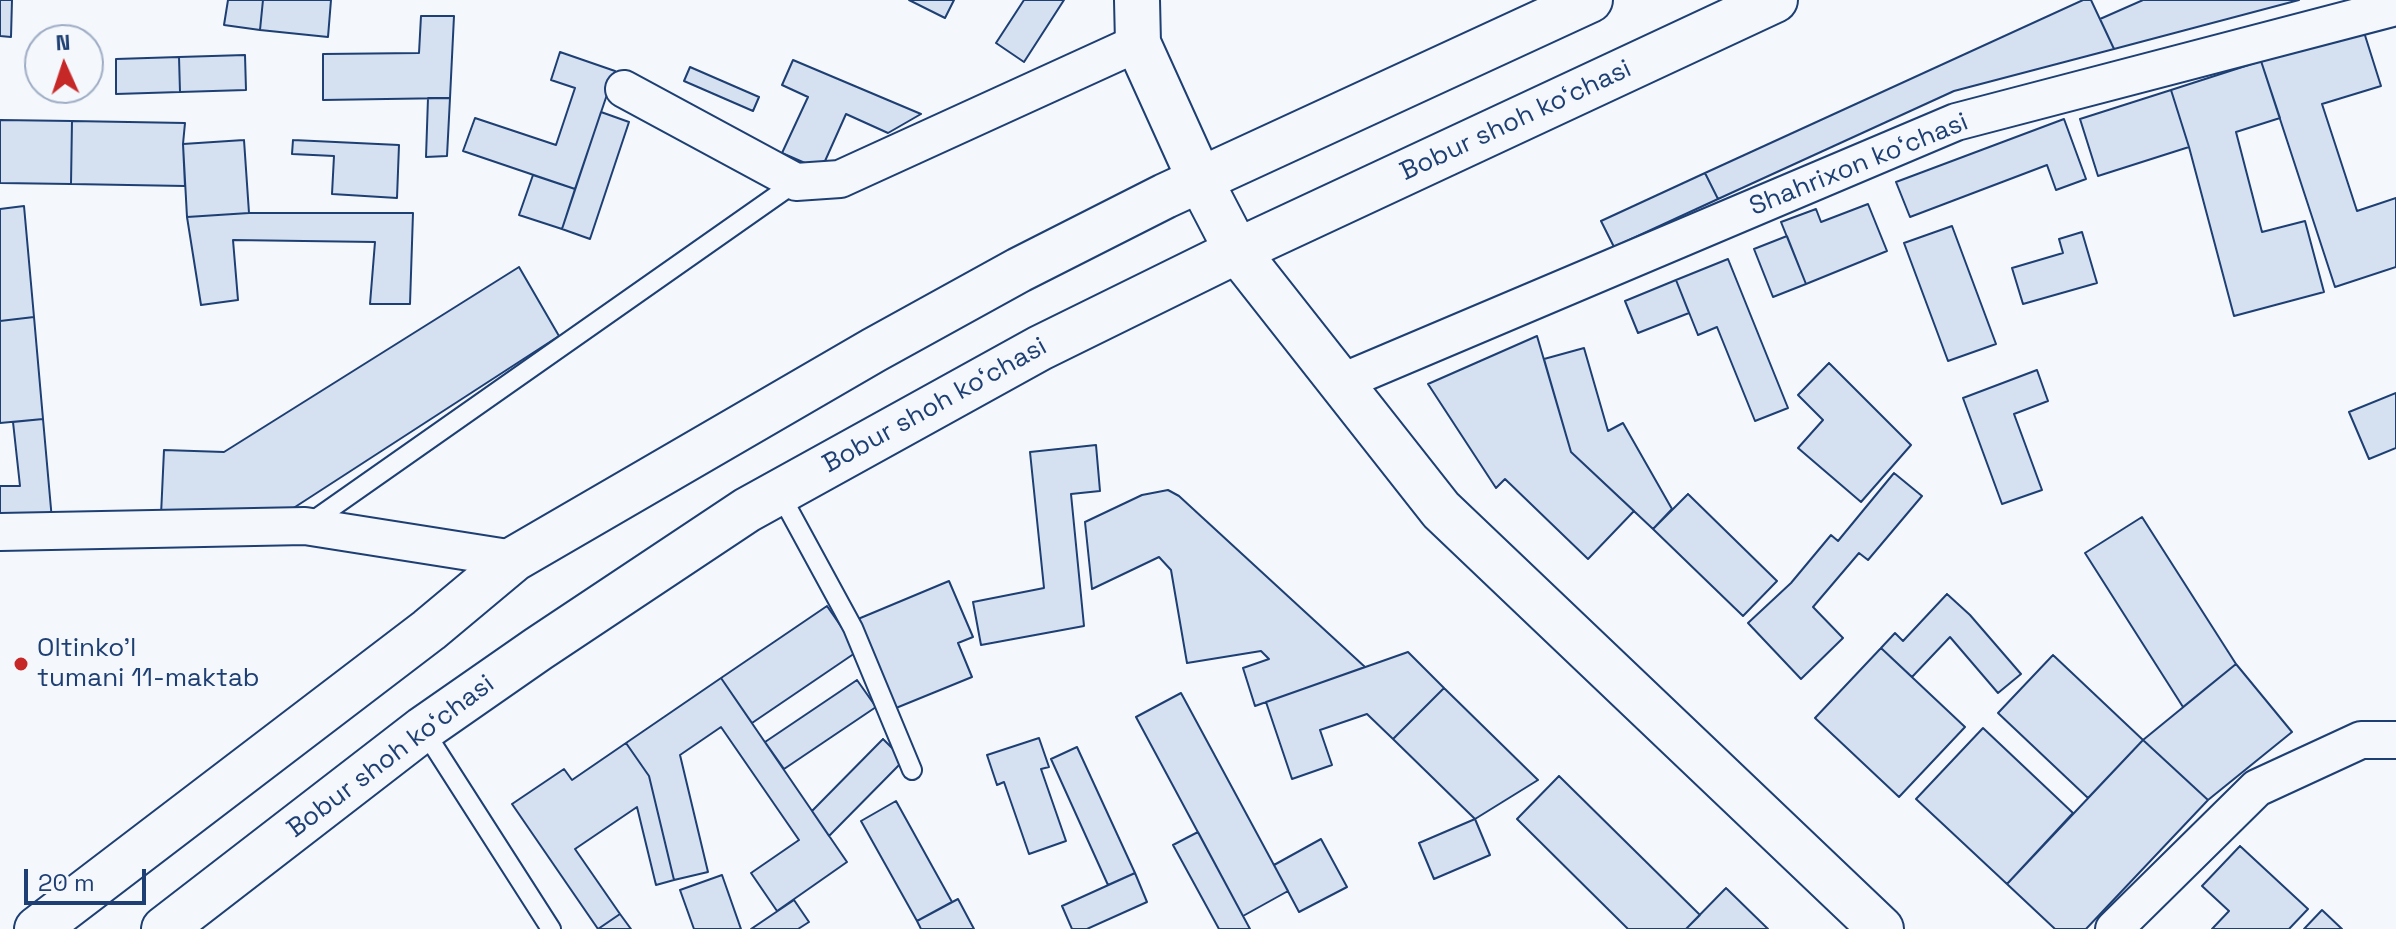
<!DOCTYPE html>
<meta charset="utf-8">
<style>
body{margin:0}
#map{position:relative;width:2396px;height:929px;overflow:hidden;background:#f4f7fb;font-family:"Space Grotesk",sans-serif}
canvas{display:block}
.north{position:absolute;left:24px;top:24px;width:80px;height:80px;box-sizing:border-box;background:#f4f7fb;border:2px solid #9eadc5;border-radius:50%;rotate:357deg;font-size:22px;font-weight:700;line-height:32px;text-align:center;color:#1d3f73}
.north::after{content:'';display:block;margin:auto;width:28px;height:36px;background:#c62828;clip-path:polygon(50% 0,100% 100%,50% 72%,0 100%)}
.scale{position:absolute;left:24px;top:869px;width:122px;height:36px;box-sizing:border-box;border:4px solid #1d3f73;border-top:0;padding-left:10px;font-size:24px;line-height:28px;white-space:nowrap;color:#1d3f73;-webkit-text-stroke:6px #f4f7fb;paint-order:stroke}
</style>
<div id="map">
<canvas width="2396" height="929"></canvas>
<div class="north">N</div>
<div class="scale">20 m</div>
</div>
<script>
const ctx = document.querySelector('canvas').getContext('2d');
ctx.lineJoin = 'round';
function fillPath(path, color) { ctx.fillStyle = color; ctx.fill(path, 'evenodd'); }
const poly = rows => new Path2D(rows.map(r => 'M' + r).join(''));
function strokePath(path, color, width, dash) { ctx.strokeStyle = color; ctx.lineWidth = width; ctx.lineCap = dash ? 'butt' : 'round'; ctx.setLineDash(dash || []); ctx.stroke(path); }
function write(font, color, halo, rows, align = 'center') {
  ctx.font = font + ' "Space Grotesk",sans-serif'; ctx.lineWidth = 6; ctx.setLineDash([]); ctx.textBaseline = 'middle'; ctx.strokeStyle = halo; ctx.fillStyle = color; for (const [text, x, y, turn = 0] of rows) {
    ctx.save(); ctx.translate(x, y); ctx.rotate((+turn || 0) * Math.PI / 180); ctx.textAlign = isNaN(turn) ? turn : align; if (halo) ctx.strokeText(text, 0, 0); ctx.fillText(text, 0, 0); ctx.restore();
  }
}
const building = poly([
 [0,0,12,0,11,37,0,36,0,0],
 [228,0,263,0,260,30,224,25,228,0],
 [263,0,331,0,328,37,260,30,263,0],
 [909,0,954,0,945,18,909,0],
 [1024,0,1064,0,1024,62,996,43,1024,0],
 [2083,0,2091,0,2114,49,1954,91,1718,199,1705,173,2083,0],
 [2143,0,2299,0,2114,49,2100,19,2143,0],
 [421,16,454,16,450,98,323,100,323,54,419,53,421,16],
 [2363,29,2381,86,2322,104,2357,211,2396,198,2396,267,2335,287,2261,61,2363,29],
 [560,52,615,71,575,189,463,151,475,118,556,145,575,88,551,80,560,52],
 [245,55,246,90,180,92,179,57,245,55],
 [179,57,180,92,116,94,116,59,179,57],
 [793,60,921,114,888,133,846,114,821,170,782,153,808,97,782,85,793,60],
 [2261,61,2280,118,2236,132,2262,232,2305,221,2324,292,2234,316,2189,147,2171,90,2261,61],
 [690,67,759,97,753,111,684,81,690,67],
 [2171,90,2189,147,2098,176,2080,119,2171,90],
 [428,98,450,98,447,156,426,157,428,98],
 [601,112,629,122,590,239,562,229,601,112],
 [2064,119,2086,179,2056,190,2047,165,1910,217,1896,182,2064,119],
 [0,120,72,121,71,184,0,183,0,120],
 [72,121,185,123,183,144,185,186,71,184,72,121],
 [244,140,249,213,187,217,183,144,244,140],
 [293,140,399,145,397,198,332,194,334,156,292,154,293,140],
 [1705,173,1718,199,1614,247,1601,221,1705,173],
 [533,175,575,189,562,229,519,215,533,175],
 [1868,204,1887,251,1806,284,1781,222,1816,209,1821,222,1868,204],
 [24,206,34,317,0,321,0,209,24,206],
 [249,213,413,213,410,304,370,304,375,242,233,240,238,300,201,305,187,217,249,213],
 [1952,226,1996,344,1948,361,1904,243,1952,226],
 [2082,232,2097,283,2023,304,2012,268,2063,253,2059,239,2082,232],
 [1787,236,1806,284,1773,297,1754,249,1787,236],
 [1728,259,1788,408,1755,421,1717,327,1698,335,1676,280,1728,259],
 [519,267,559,336,275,520,161,515,164,450,224,452,519,267],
 [1676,280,1689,313,1638,333,1625,301,1676,280],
 [34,317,43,419,0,423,0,321,34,317],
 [1537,336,1571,452,1634,511,1588,559,1505,479,1496,488,1428,384,1537,336],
 [1584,348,1608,431,1623,423,1672,509,1653,529,1571,452,1544,359,1584,348],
 [1829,363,1911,445,1861,502,1798,448,1823,420,1798,395,1829,363],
 [2037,370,2048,401,2014,414,2042,490,2002,504,1963,398,2037,370],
 [2396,393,2396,448,2369,459,2349,412,2396,393],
 [43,419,52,520,0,517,0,486,20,486,13,422,43,419],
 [1096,445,1100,491,1071,494,1084,626,981,645,973,602,1044,588,1030,452,1096,445],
 [1894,473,1922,496,1868,560,1859,553,1813,607,1843,638,1801,679,1748,623,1791,583,1831,535,1838,541,1894,473],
 [1168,490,1179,496,1365,667,1255,706,1243,668,1269,659,1261,651,1187,663,1171,570,1159,557,1092,589,1085,522,1142,495,1168,490],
 [1688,494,1777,581,1743,616,1653,529,1688,494],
 [2142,517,2236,664,2183,707,2085,553,2142,517],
 [949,581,973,637,958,643,972,677,896,708,858,619,949,581],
 [1947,594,1970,615,2021,674,1998,693,1950,637,1912,677,1881,648,1895,633,1903,641,1947,594],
 [827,606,858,651,752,723,721,678,827,606],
 [1881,648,1965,727,1899,797,1815,718,1881,648],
 [1408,652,1444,688,1393,739,1367,714,1320,730,1332,765,1292,779,1266,702,1408,652],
 [2053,655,2143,740,2088,798,1998,713,2053,655],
 [2236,664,2292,732,2208,800,2143,740,2236,664],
 [721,678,847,862,777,911,751,873,799,840,721,727,680,755,708,872,674,880,649,776,626,743,721,678],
 [857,680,876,707,784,769,765,742,857,680],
 [1444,688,1538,780,1475,819,1393,739,1444,688],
 [1181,693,1288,891,1243,916,1136,717,1181,693],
 [1983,728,2073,813,2007,884,1916,799,1983,728],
 [1039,738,1049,767,1041,769,1066,841,1029,854,1004,782,997,785,987,755,1039,738],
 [883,739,904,760,829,836,812,811,883,739],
 [2143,740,2208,800,2086,929,2055,929,2007,884,2143,740],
 [626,743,649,776,674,880,656,885,637,807,575,849,620,914,598,929,512,804,564,769,572,780,626,743],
 [1077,747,1135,873,1108,885,1051,759,1077,747],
 [1559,776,1700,915,1686,929,1628,929,1517,819,1559,776],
 [896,801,952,902,917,921,861,821,896,801],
 [1475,819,1490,855,1434,879,1419,843,1475,819],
 [1198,832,1243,916,1250,929,1219,929,1173,845,1198,832],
 [1321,839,1347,887,1299,912,1274,865,1321,839],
 [2240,846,2308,909,2289,929,2212,929,2229,911,2202,886,2240,846],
 [1135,873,1147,902,1087,929,1072,929,1062,906,1135,873],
 [722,875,741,929,694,929,680,890,722,875],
 [1726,888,1768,929,1686,929,1726,888],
 [958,899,974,929,921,929,917,921,958,899],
 [794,900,809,922,798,929,751,929,794,900],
 [2322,910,2342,929,2304,929,2322,910],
 [620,914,631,929,598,929,620,914]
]);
const service = poly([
 [779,492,853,628,912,770],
 [307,525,796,182],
 [423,729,551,929]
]);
const minor = poly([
 [624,89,796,182,840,179,1138,43],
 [1342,382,1956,122,2396,7],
 [0,532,305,526,514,559],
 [2114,929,2257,788,2361,740,2396,740]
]);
const tertiary = poly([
 [1137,0,1138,43,1200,180]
]);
const secondary = poly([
 [1200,180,1237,251,1441,510,1881,929],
 [37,929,429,630,514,559,874,350,1019,270,1165,196,1590,0],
 [164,929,423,729,538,649,747,510,1040,348,1237,251,1775,0]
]);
const markers = [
 [21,664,8,"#c62828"]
];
const streetNames = [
 ["Bobur shoh koʻchasi",1516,121,-25],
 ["Shahrixon koʻchasi",1859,165,-22],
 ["Bobur shoh koʻchasi",935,406,-29],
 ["Bobur shoh koʻchasi",391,757,-37]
];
const poiNames = [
 ["Oltinko'l",37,649],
 ["tumani 11-maktab",37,679]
];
fillPath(building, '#d5e0f0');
strokePath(building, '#1d3f73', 2);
strokePath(service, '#1d3f73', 22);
strokePath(minor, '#1d3f73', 40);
strokePath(tertiary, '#1d3f73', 48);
strokePath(secondary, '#1d3f73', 48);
strokePath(service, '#f4f7fb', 18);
strokePath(minor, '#f4f7fb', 36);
strokePath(tertiary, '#f4f7fb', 44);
strokePath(secondary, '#f4f7fb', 44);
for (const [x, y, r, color] of markers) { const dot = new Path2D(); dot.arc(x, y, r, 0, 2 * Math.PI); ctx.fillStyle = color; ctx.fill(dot); strokePath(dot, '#f4f7fb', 3); }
write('26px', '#1d3f73', '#f4f7fb', streetNames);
write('26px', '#1d3f73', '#f4f7fb', poiNames, 'left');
</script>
